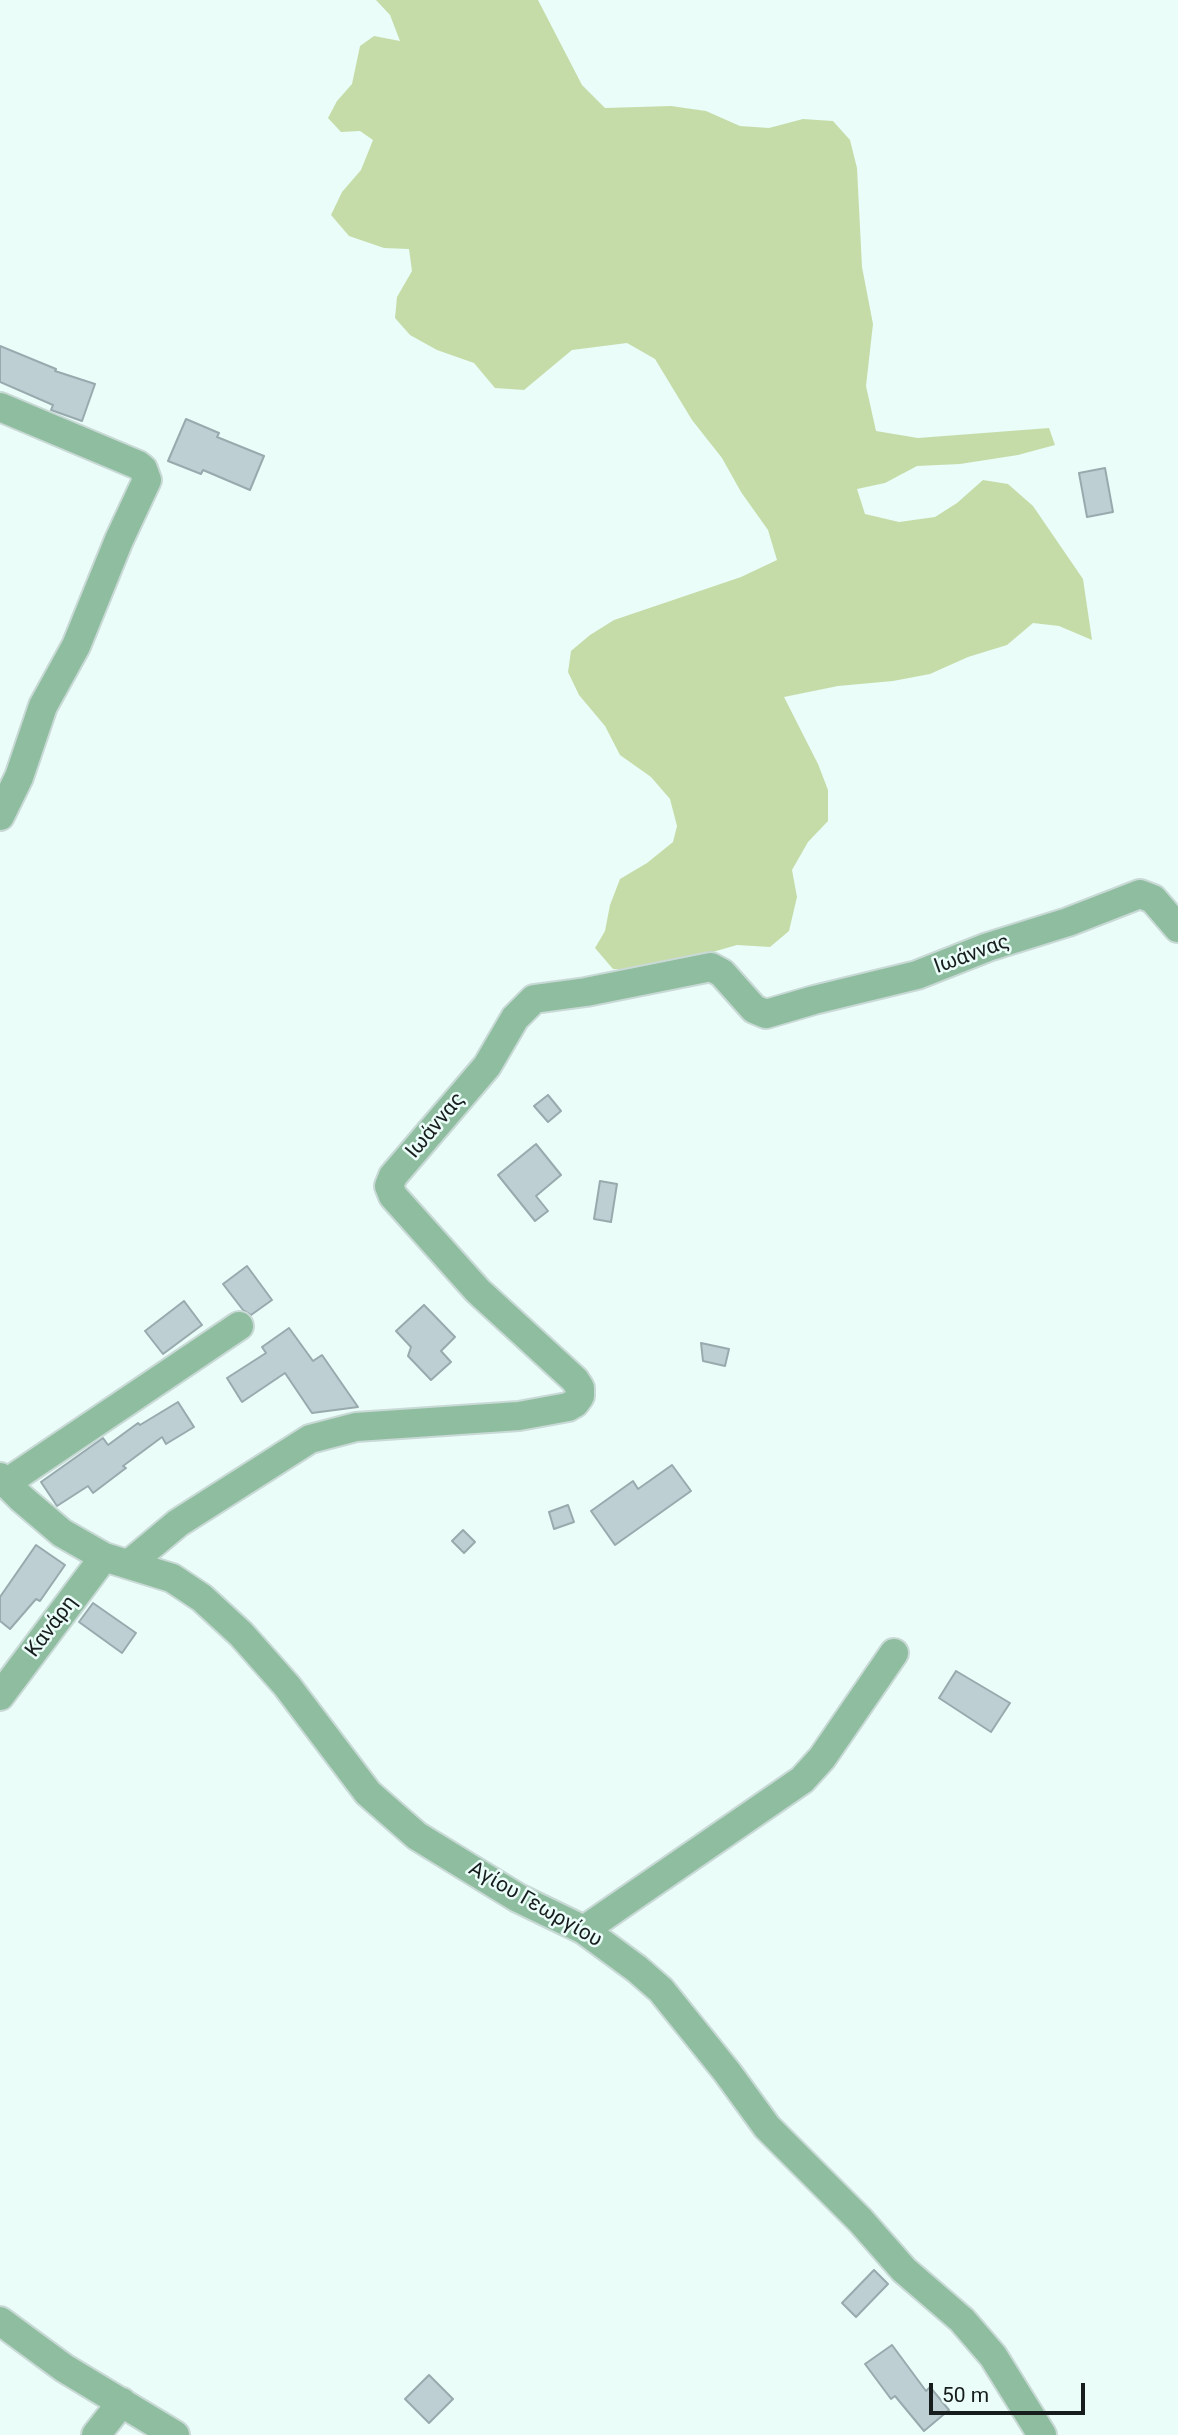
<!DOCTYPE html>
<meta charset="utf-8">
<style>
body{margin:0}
#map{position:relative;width:1178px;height:2435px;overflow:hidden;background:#eafdf9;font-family:Roboto,sans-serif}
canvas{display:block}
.scale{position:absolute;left:929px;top:2383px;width:156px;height:32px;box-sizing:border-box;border:4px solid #171d1c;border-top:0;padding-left:9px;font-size:21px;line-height:24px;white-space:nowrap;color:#171d1c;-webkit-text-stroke:5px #eafdf9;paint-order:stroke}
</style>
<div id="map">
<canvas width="1178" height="2435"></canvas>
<div class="scale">50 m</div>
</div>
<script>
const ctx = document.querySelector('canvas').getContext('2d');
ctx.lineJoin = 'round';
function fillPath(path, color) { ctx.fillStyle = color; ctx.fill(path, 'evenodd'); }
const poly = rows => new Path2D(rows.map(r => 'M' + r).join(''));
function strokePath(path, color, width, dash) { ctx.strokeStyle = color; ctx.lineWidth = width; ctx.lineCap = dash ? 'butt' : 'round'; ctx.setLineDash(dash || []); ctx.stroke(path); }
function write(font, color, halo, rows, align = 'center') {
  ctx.font = font + ' Roboto,sans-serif'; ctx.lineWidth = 5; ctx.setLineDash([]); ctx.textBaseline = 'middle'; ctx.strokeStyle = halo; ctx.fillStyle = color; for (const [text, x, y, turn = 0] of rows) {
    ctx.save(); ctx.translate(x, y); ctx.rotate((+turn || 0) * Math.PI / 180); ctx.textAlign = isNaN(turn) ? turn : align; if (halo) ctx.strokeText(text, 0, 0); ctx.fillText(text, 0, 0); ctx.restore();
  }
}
const green = poly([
 [376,0,538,0,582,85,605,108,671,106,706,111,740,126,769,128,803,119,833,121,850,140,857,168,862,267,873,324,866,386,876,431,918,438,1049,428,1055,445,1018,455,960,464,917,466,885,483,857,489,865,514,899,522,935,517,957,503,983,480,1008,484,1033,506,1083,579,1092,640,1059,626,1033,623,1007,645,968,657,930,674,893,681,838,686,784,697,818,764,828,790,828,821,808,842,792,870,797,897,789,931,770,947,737,945,650,970,613,969,595,948,605,931,610,905,620,879,647,863,673,842,677,826,670,799,651,777,620,755,605,726,579,695,568,672,571,651,590,635,614,620,741,577,777,560,768,530,741,492,722,458,692,420,655,359,627,343,572,350,524,390,495,388,474,363,437,350,410,335,395,318,397,297,412,271,409,249,384,248,349,236,331,215,342,192,361,170,373,140,360,131,341,132,328,118,337,101,352,84,360,46,374,36,400,41,390,15]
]);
const building = poly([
 [0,346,56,369,55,371,95,384,82,421,51,410,53,405,0,382,0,346],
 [186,419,219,433,217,437,264,456,250,490,203,470,201,474,168,461,186,419],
 [1105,468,1113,512,1087,517,1079,473,1105,468],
 [548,1095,561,1111,548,1122,534,1106,548,1095],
 [536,1144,561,1175,536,1196,548,1211,535,1221,498,1175,536,1144],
 [600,1181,617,1184,611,1222,594,1219,600,1181],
 [247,1266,272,1300,251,1315,243,1310,223,1284,247,1266],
 [184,1301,202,1325,163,1354,145,1331,184,1301],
 [424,1305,455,1337,441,1351,451,1362,431,1380,408,1356,411,1347,396,1331,424,1305],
 [289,1328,313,1361,322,1355,358,1407,312,1413,285,1373,242,1402,227,1378,266,1353,262,1347,289,1328],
 [701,1343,729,1349,725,1366,703,1361,701,1343],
 [178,1402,194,1427,166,1444,162,1437,123,1466,126,1468,93,1493,88,1486,57,1506,41,1482,103,1438,108,1445,138,1423,140,1425,178,1402],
 [672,1465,691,1491,615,1545,591,1511,633,1481,638,1489,672,1465],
 [568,1505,574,1522,554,1529,549,1512,568,1505],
 [463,1530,475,1542,464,1553,452,1541,463,1530],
 [36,1545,65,1565,40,1601,36,1599,10,1629,0,1621,0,1597,36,1545],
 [93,1603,136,1633,122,1653,79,1622,93,1603],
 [956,1671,1010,1703,991,1732,939,1698,956,1671],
 [874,2270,888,2284,856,2317,842,2303,874,2270],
 [892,2345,926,2391,930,2387,949,2410,924,2431,895,2396,891,2399,865,2364,892,2345],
 [429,2375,453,2399,429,2423,405,2399,429,2375]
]);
const minor = poly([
 [0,407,138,465,143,469,147,480,119,540,76,646,43,706,19,777,0,816],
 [0,1477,21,1498,62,1533,104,1557,172,1578,202,1598,241,1634,287,1686,368,1793,417,1836,518,1898,584,1930,637,1969,661,1990,727,2072,767,2127,860,2220,904,2270,962,2320,993,2356,1042,2435],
 [6,1483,239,1326],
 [129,1564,178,1523,310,1439,356,1427,519,1416,568,1407,575,1403,580,1396,580,1388,575,1380,478,1291,393,1196,389,1186,393,1176,487,1066,515,1018,534,999,586,992,711,967,722,973,754,1009,766,1014,814,1000,917,975,988,947,1068,922,1140,894,1153,899,1178,928],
 [0,1696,104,1557],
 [584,1930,802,1780,822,1758,894,1653],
 [0,2321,64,2368,175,2435],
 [96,2435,122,2402]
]);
const streetNames = [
 ["Ιωάννας",972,955,-20],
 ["Ιωάννας",436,1126,-50],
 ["Κανάρη",52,1627,-53],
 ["Αγίου Γεωργίου",535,1905,30]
];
fillPath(green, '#c5dca9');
fillPath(building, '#bdcfd2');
strokePath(building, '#99aaae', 2);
strokePath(minor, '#c8d9d6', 32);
strokePath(minor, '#8fbd9f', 28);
write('21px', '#171d1c', '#eafdf9', streetNames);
</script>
